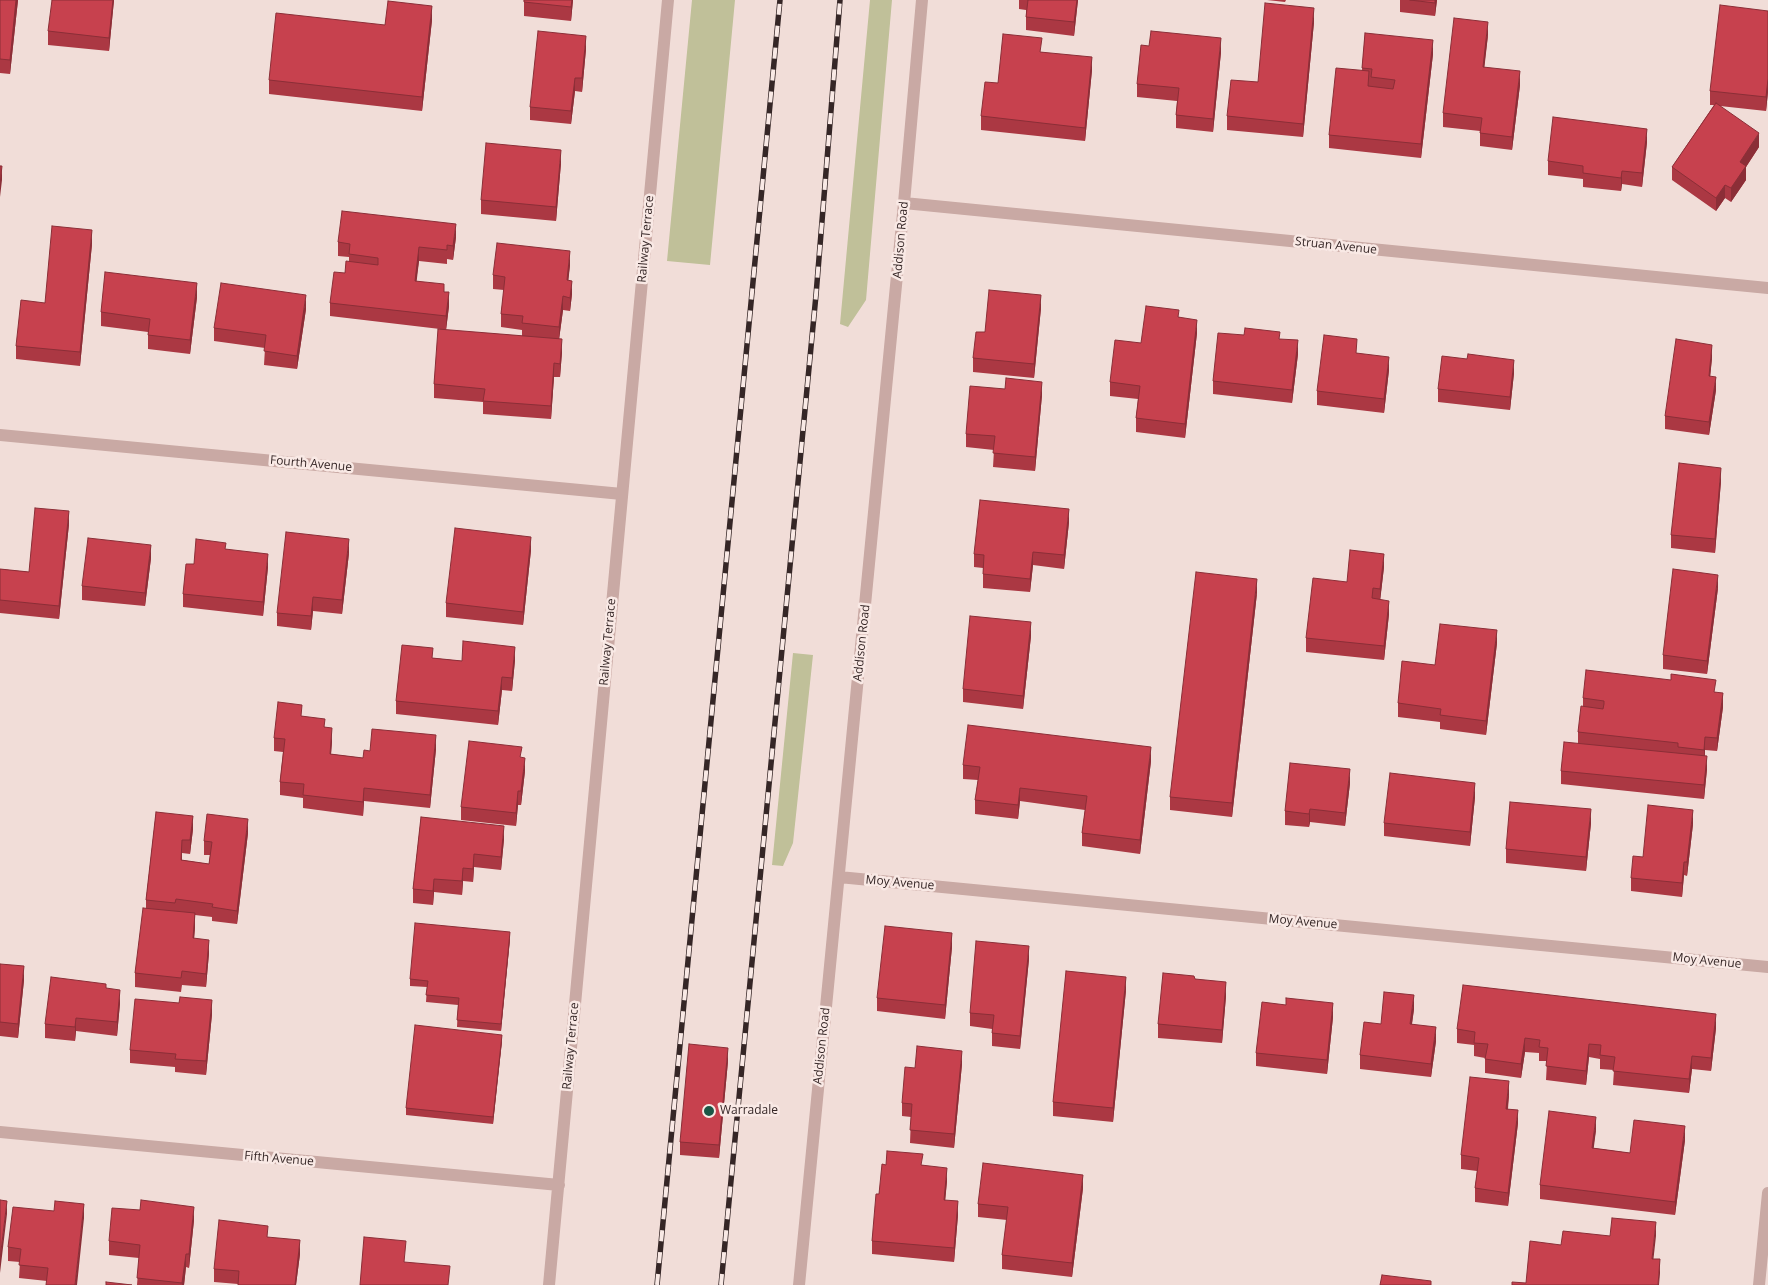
<!DOCTYPE html>
<style>
body{margin:0}
canvas{display:block;background:#f1ddd8}
</style>
<canvas width="1768" height="1285"></canvas>
<script>
const ctx = document.querySelector('canvas').getContext('2d');
ctx.lineJoin = 'round';
function fillPath(path, color) { ctx.fillStyle = color; ctx.fill(path, 'evenodd'); }
const poly = rows => new Path2D(rows.map(r => 'M' + r).join(''));
function strokePath(path, color, width, dash) { ctx.strokeStyle = color; ctx.lineWidth = width; ctx.lineCap = dash ? 'butt' : 'round'; ctx.setLineDash(dash || []); ctx.stroke(path); }
function write(font, color, halo, rows, align = 'center') {
  ctx.font = font + ' "Open Sans",sans-serif'; ctx.lineWidth = 5; ctx.setLineDash([]); ctx.textBaseline = 'middle'; ctx.strokeStyle = halo; ctx.fillStyle = color; for (const [text, x, y, turn = 0] of rows) {
    ctx.save(); ctx.translate(x, y); ctx.rotate((+turn || 0) * Math.PI / 180); ctx.textAlign = isNaN(turn) ? turn : align; if (halo) ctx.strokeText(text, 0, 0); ctx.fillText(text, 0, 0); ctx.restore();
  }
}
const green = poly([
 [692,0,735,0,710,265,667,261],
 [870,0,892,0,866,300,848,327,840,324],
 [793,653,813,655,793,843,783,866,772,865]
]);
const minor = poly([
 [904,203,1768,288],
 [0,435,622,494],
 [839,877,1768,967],
 [0,1132,559,1185],
 [549,1285,668,0],
 [799,1285,904,203,922,0],
 [1759,1285,1768,1193]
]);
const rail = poly([
 [657,1285,780,0],
 [721,1285,816,295,840,0]
]);
const wall = poly([
 [0,0,18,0,10,74,0,73],
 [114,0,109,51,48,45,48,31],
 [524,0,573,0,571,21,524,16],
 [1019,0,1078,0,1074,36,1026,30,1026,10,1019,9],
 [1267,0,1286,0,1285,2],
 [1400,0,1437,0,1435,16,1400,12],
 [1768,11,1768,92,1766,111,1720,106,1759,147,1746,167,1746,180,1731,202,1725,198,1716,211,1672,180,1672,167,1714,105,1710,105,1710,91],
 [432,20,422,111,269,94,269,80],
 [1314,22,1303,137,1227,130,1227,116],
 [1365,33,1433,54,1421,158,1329,148,1329,135,1362,70],
 [1488,35,1484,67,1520,85,1512,150,1480,146,1480,131,1443,127,1443,113],
 [586,49,582,92,575,91,571,124,530,120,530,107],
 [1042,52,1092,70,1085,141,981,130,981,116,998,83],
 [1221,52,1213,132,1176,128,1176,115,1177,101,1137,97,1137,84],
 [1647,142,1642,187,1622,184,1621,191,1583,187,1583,179,1548,175,1548,161],
 [561,163,556,221,481,214,481,200],
 [456,237,453,260,447,259,447,264,419,261,416,281,444,292,449,306,446,330,522,336,522,330,501,327,501,314,504,290,493,289,493,275,570,265,568,280,572,294,570,311,563,310,559,339,562,352,560,377,554,377,551,419,483,414,483,402,434,398,434,384,440,329,330,316,330,303,345,273,349,261,349,257,338,256,338,242],
 [92,244,80,366,16,359,16,346,45,303],
 [197,297,190,354,148,349,148,332,101,326,101,312],
 [1041,308,1034,378,973,372,973,358,985,332],
 [306,309,297,369,264,365,265,348,214,341,214,328],
 [1179,317,1197,333,1185,438,1136,432,1136,418,1138,399,1110,396,1110,382,1141,343],
 [1280,339,1298,354,1292,403,1213,394,1213,381],
 [1357,353,1389,370,1384,413,1317,405,1317,391],
 [1712,358,1710,376,1716,390,1709,435,1665,429,1665,416],
 [1514,373,1510,410,1438,402,1438,389],
 [1042,395,1035,471,993,467,994,450,966,447,966,434],
 [1721,481,1715,553,1671,548,1671,535],
 [1069,522,1064,569,1033,565,1030,592,983,588,983,568,974,567,974,554],
 [69,524,59,619,0,613,0,569,29,572],
 [226,549,268,567,263,616,183,607,183,594,194,564],
 [531,550,523,625,446,617,446,603],
 [349,553,342,614,313,611,311,630,277,626,277,613],
 [151,558,145,606,82,600,82,586],
 [1384,567,1380,600,1389,614,1384,660,1306,652,1306,638,1347,582],
 [1718,588,1707,674,1663,669,1663,655],
 [1257,593,1232,817,1170,810,1170,797],
 [1031,636,1023,709,963,702,963,689],
 [1497,643,1486,735,1440,729,1440,722,1398,717,1398,703,1435,665],
 [433,658,462,661,515,660,512,691,502,690,498,725,396,714,396,701],
 [1716,692,1723,707,1717,751,1705,750,1705,756,1707,769,1704,799,1561,784,1561,771,1578,743,1578,732,1583,706,1583,698],
 [302,716,325,727,332,741,331,754,363,758,370,751,436,749,430,808,364,801,363,816,303,808,303,798,280,795,280,782,283,752,274,751,274,738],
 [1151,761,1140,854,1082,846,1082,833,1085,810,1020,801,1018,819,975,814,975,800,978,780,963,779,963,765],
 [525,771,521,805,518,805,516,826,461,820,461,807],
 [1350,783,1345,826,1310,822,1309,827,1285,825,1285,811],
 [1475,797,1470,846,1384,836,1384,823],
 [156,812,193,829,190,854,182,853,182,860,209,864,210,855,204,855,204,841,248,833,237,924,212,921,212,917,195,915,195,927,194,939,209,953,206,987,182,985,181,992,135,987,135,973,146,908,146,900],
 [421,817,504,839,501,870,474,867,473,882,463,881,462,895,434,892,433,905,413,903,413,889],
 [1591,823,1586,871,1506,863,1506,849],
 [1693,824,1687,876,1684,875,1682,897,1631,891,1631,878,1643,857],
 [510,939,501,1031,457,1027,458,1005,426,1002,427,987,410,986,410,979],
 [952,947,945,1019,877,1011,877,998],
 [1029,959,1020,1049,992,1046,992,1029,970,1026,970,1013],
 [0,964,24,980,18,1038,0,1036],
 [1195,979,1226,996,1222,1043,1158,1038,1158,1024],
 [106,988,120,1003,117,1036,76,1031,75,1041,45,1038,45,1024],
 [1126,990,1113,1122,1053,1116,1053,1102],
 [1414,1009,1412,1024,1436,1041,1431,1077,1360,1069,1360,1055,1381,1024],
 [212,1014,206,1075,175,1072,175,1067,130,1063,130,1050],
 [1333,1017,1327,1074,1256,1066,1256,1053],
 [1716,1028,1711,1071,1692,1069,1689,1093,1613,1085,1614,1070,1600,1069,1600,1059,1589,1057,1586,1085,1546,1080,1547,1061,1539,1061,1539,1053,1525,1052,1521,1078,1485,1073,1485,1058,1474,1056,1474,1045,1457,1043,1457,1029],
 [502,1041,493,1124,406,1115,406,1108],
 [728,1061,719,1158,680,1155,680,1142],
 [962,1064,954,1148,910,1143,911,1117,902,1116,902,1103,915,1068],
 [1509,1095,1508,1109,1518,1123,1508,1206,1475,1202,1475,1188,1477,1171,1461,1169,1461,1155],
 [1596,1130,1593,1148,1630,1153,1685,1140,1675,1215,1540,1199,1540,1185],
 [886,1165,923,1165,947,1181,945,1200,958,1215,954,1262,872,1254,872,1241,879,1194],
 [1083,1188,1072,1277,1002,1269,1002,1255,1007,1220,978,1217,978,1204],
 [84,1218,47,1281,19,1278,20,1262,8,1261,8,1247],
 [194,1220,189,1268,186,1267,184,1285,137,1285,139,1258,109,1255,109,1241],
 [268,1237,300,1254,296,1285,238,1285,238,1284,214,1282,214,1269]
]);
const shadedWall = poly([
 [16,0,18,0,10,74,10,60],
 [113,0,114,0,109,51,109,38],
 [572,0,573,0,571,21,571,7],
 [1077,0,1078,0,1074,36,1074,22],
 [1435,0,1437,0,1435,16],
 [432,6,432,20,422,111,422,97],
 [1314,8,1314,22,1303,137,1303,124],
 [1488,22,1488,35,1483,80,1483,67],
 [586,36,586,49,582,92,582,78],
 [1221,38,1221,52,1213,132,1213,119],
 [1433,40,1433,54,1421,158,1421,144],
 [1092,57,1092,70,1085,141,1085,128],
 [1520,71,1520,85,1512,150,1512,137],
 [575,78,575,91,571,124,571,111],
 [1768,79,1768,92,1766,111,1766,97],
 [1647,129,1647,142,1642,187,1642,173],
 [1759,133,1759,147,1746,167,1746,180,1731,202,1731,188,1740,162],
 [561,150,561,163,556,221,556,207],
 [2,166,2,180,0,197,0,184],
 [1622,171,1622,184,1621,191,1621,178],
 [1725,185,1725,198,1716,211,1716,198],
 [456,224,456,237,453,260,453,246],
 [92,230,92,244,80,366,80,352],
 [419,247,419,261,415,295,415,281],
 [570,251,570,265,567,294,567,280],
 [572,281,572,294,570,311,570,298],
 [197,283,197,297,190,354,190,340],
 [449,292,449,306,446,330,446,316],
 [306,295,306,309,297,369,297,356],
 [1041,295,1041,308,1034,378,1034,364],
 [563,296,563,310,559,340,559,327],
 [1197,320,1197,333,1185,438,1185,424],
 [562,339,562,352,560,377,560,364],
 [1298,340,1298,354,1292,403,1292,390],
 [1712,345,1712,358,1709,389,1709,376],
 [1389,357,1389,370,1384,413,1384,399],
 [1514,360,1514,373,1510,410,1510,397],
 [554,363,554,377,551,419,551,406],
 [1716,377,1716,390,1709,435,1709,422],
 [1042,382,1042,395,1035,471,1035,457],
 [1721,468,1721,481,1715,553,1715,539],
 [1069,509,1069,522,1064,569,1064,555],
 [69,511,69,524,59,619,59,606],
 [531,537,531,550,523,625,523,612],
 [349,539,349,553,342,614,342,600],
 [151,545,151,558,145,606,145,593],
 [1033,552,1033,565,1030,592,1030,579],
 [268,554,268,567,263,616,263,602],
 [1384,554,1384,567,1380,602,1380,589],
 [1718,575,1718,588,1707,674,1707,661],
 [1257,579,1257,593,1232,817,1232,803],
 [313,597,313,611,311,630,311,616],
 [1389,601,1389,614,1384,660,1384,646],
 [1031,622,1031,636,1023,709,1023,696],
 [1497,630,1497,643,1486,735,1486,721],
 [515,647,515,660,512,691,512,678],
 [502,677,502,690,498,725,498,711],
 [1723,693,1723,707,1717,751,1717,738],
 [332,728,332,741,330,768,330,754],
 [436,735,436,749,430,808,430,795],
 [1705,737,1705,750,1704,764,1704,750],
 [1151,747,1151,761,1140,854,1140,840],
 [1707,756,1707,769,1704,799,1704,785],
 [525,758,525,771,521,805,521,791],
 [1350,769,1350,783,1345,826,1345,813],
 [1475,783,1475,797,1470,846,1470,832],
 [364,788,364,801,363,816,363,802],
 [1020,788,1020,801,1018,819,1018,805],
 [518,791,518,805,516,826,516,813],
 [1310,809,1310,822,1309,827,1309,814],
 [1591,809,1591,823,1586,871,1586,857],
 [1693,810,1693,824,1687,876,1687,862],
 [193,816,193,829,190,854,190,840],
 [248,819,248,833,237,924,237,911],
 [504,826,504,839,501,870,501,857],
 [182,840,182,853,181,874,181,860],
 [474,854,474,867,473,882,473,869],
 [1684,862,1684,875,1682,897,1682,883],
 [463,868,463,881,462,895,462,881],
 [434,879,434,892,433,905,433,891],
 [195,913,195,927,193,952,193,938],
 [510,932,510,939,501,1031,501,1024],
 [952,933,952,947,945,1019,945,1005],
 [209,940,209,953,206,987,206,974],
 [1029,946,1029,959,1020,1049,1020,1036],
 [24,966,24,980,18,1038,18,1024],
 [1126,977,1126,990,1113,1122,1113,1108],
 [1226,982,1226,996,1222,1043,1222,1030],
 [120,990,120,1003,117,1036,117,1022],
 [1414,995,1414,1009,1410,1037,1410,1024],
 [212,1000,212,1014,206,1075,206,1061],
 [1333,1003,1333,1017,1327,1074,1327,1060],
 [1716,1014,1716,1028,1711,1071,1711,1058],
 [76,1018,76,1031,75,1041,75,1027],
 [1436,1027,1436,1041,1431,1077,1431,1064],
 [502,1035,502,1041,493,1124,493,1117],
 [1525,1038,1525,1052,1521,1078,1521,1064],
 [1589,1044,1589,1057,1586,1085,1586,1071],
 [728,1048,728,1061,719,1158,719,1145],
 [962,1051,962,1064,954,1148,954,1134],
 [1692,1056,1692,1069,1689,1093,1689,1079],
 [1509,1081,1509,1095,1506,1122,1506,1109],
 [1518,1110,1518,1123,1508,1206,1508,1193],
 [1596,1117,1596,1130,1592,1162,1592,1148],
 [1685,1126,1685,1140,1675,1215,1675,1202],
 [947,1168,947,1181,944,1214,944,1200],
 [1083,1175,1083,1188,1072,1277,1072,1263],
 [7,1201,7,1214,0,1273,0,1259],
 [958,1201,958,1215,954,1262,954,1248],
 [84,1204,84,1218,77,1285,75,1285],
 [194,1207,194,1220,189,1268,189,1254],
 [1656,1222,1656,1236,1652,1272,1652,1259],
 [300,1240,300,1254,296,1285,295,1285],
 [186,1254,186,1267,184,1285,182,1285],
 [1660,1259,1660,1273,1659,1285,1658,1285]
]);
const building = poly([
 [0,0,16,0,10,60,0,59,0,0],
 [52,0,113,0,109,38,48,31,52,0],
 [524,0,572,0,571,7,524,2,524,0],
 [1028,0,1077,0,1074,22,1026,17,1028,0],
 [1410,0,1435,0,1435,3,1410,0],
 [388,1,432,6,422,97,269,80,276,13,385,25,388,1],
 [1265,3,1314,8,1303,124,1227,116,1231,80,1258,82,1265,3],
 [1720,5,1768,11,1768,79,1766,97,1710,91,1720,5],
 [1454,18,1488,22,1483,67,1520,71,1512,137,1480,133,1482,118,1443,113,1454,18],
 [538,31,586,36,582,78,575,78,571,111,530,107,538,31],
 [1151,31,1221,38,1213,119,1176,115,1179,88,1137,84,1141,45,1149,46,1151,31],
 [1365,33,1433,40,1421,144,1329,135,1336,68,1369,71,1368,86,1393,89,1395,80,1371,77,1372,69,1362,68,1365,33],
 [1003,34,1042,38,1040,52,1092,57,1085,128,981,116,985,82,998,83,1003,34],
 [1716,103,1759,133,1740,162,1746,166,1731,188,1725,185,1716,198,1672,167,1716,103],
 [1553,117,1647,129,1642,173,1622,171,1621,178,1583,173,1583,166,1548,161,1553,117],
 [486,143,561,150,556,207,481,200,486,143],
 [0,166,2,166,0,184,0,166],
 [342,211,456,224,453,246,447,245,447,250,419,247,415,281,444,284,444,292,449,292,446,316,330,303,334,272,345,273,346,261,378,265,378,258,349,254,350,244,338,242,342,211],
 [52,226,92,230,80,352,16,346,21,300,45,303,52,226],
 [497,243,570,251,567,280,572,281,570,298,563,296,559,327,522,323,523,316,501,314,505,277,493,275,497,243],
 [105,272,197,283,190,340,148,335,150,319,101,312,105,272],
 [221,283,306,295,297,356,264,351,266,335,214,328,221,283],
 [989,290,1041,295,1034,364,973,358,976,332,985,332,989,290],
 [1146,306,1179,310,1178,317,1197,320,1185,424,1136,418,1140,386,1110,382,1115,340,1141,343,1146,306],
 [1245,328,1280,332,1279,339,1298,340,1292,390,1213,381,1218,333,1244,335,1245,328],
 [438,329,562,339,560,364,554,363,551,406,483,401,485,389,434,384,438,329],
 [1324,335,1357,339,1356,353,1389,357,1384,399,1317,391,1324,335],
 [1676,339,1712,345,1709,376,1716,377,1709,422,1665,416,1676,339],
 [1468,354,1514,360,1510,397,1438,389,1442,356,1467,359,1468,354],
 [1006,378,1042,382,1035,457,993,453,995,436,966,434,970,386,1005,389,1006,378],
 [1679,463,1721,468,1715,539,1671,535,1679,463],
 [980,500,1069,509,1064,555,1033,552,1030,579,983,574,984,555,974,554,980,500],
 [35,508,69,511,59,606,0,600,0,569,29,572,35,508],
 [455,528,531,537,523,612,446,603,455,528],
 [286,532,349,539,342,600,313,597,311,616,277,613,286,532],
 [88,538,151,545,145,593,82,586,88,538],
 [196,539,226,543,225,549,268,554,263,602,183,594,186,564,194,564,196,539],
 [1350,550,1384,554,1380,589,1373,588,1372,598,1389,601,1384,646,1306,638,1313,578,1347,582,1350,550],
 [1673,569,1718,575,1707,661,1663,655,1673,569],
 [1196,572,1257,579,1232,803,1170,797,1196,572],
 [970,616,1031,622,1023,696,963,689,970,616],
 [1440,624,1497,630,1486,721,1440,715,1441,709,1398,703,1402,661,1435,665,1440,624],
 [463,641,515,647,512,678,502,677,498,711,396,701,402,645,433,648,432,658,462,661,463,641],
 [1586,670,1671,680,1671,674,1716,680,1714,692,1723,693,1717,738,1705,737,1704,750,1678,747,1678,743,1578,732,1581,706,1603,709,1604,704,1604,701,1583,698,1586,670],
 [278,702,302,705,301,716,325,719,324,727,332,728,330,754,363,758,364,750,370,751,372,729,436,735,430,795,364,788,363,802,303,795,304,784,280,782,285,739,274,738,278,702],
 [968,725,1151,747,1140,840,1082,833,1087,796,1020,788,1018,805,975,800,980,767,963,765,968,725],
 [469,741,522,747,520,757,525,758,521,791,518,791,516,813,461,807,469,741],
 [1564,742,1707,756,1704,785,1561,771,1564,742],
 [1290,763,1350,769,1345,813,1310,809,1309,814,1285,811,1290,763],
 [1390,773,1475,783,1470,832,1384,823,1390,773],
 [1510,802,1591,809,1586,857,1506,849,1510,802],
 [1648,805,1693,810,1687,862,1684,862,1682,883,1631,878,1633,856,1643,857,1648,805],
 [156,812,193,816,190,840,182,840,181,860,209,864,212,842,204,841,207,814,248,819,237,911,212,907,213,904,176,899,175,903,146,900,156,812],
 [421,817,504,826,501,857,474,854,473,869,463,868,462,881,434,879,433,891,413,889,421,817],
 [143,908,195,913,193,938,209,940,206,974,182,971,181,978,135,973,143,908],
 [415,923,510,932,501,1024,457,1020,459,998,426,995,428,981,410,979,415,923],
 [885,926,952,933,945,1005,877,998,885,926],
 [976,941,1029,946,1020,1036,992,1033,994,1015,970,1013,976,941],
 [0,964,24,966,18,1024,0,1022,0,964],
 [1066,971,1126,977,1113,1108,1053,1102,1066,971],
 [1163,973,1194,976,1195,979,1226,982,1222,1030,1158,1024,1163,973],
 [51,977,106,984,106,988,120,990,117,1022,76,1018,75,1027,45,1024,51,977],
 [1463,985,1716,1014,1711,1058,1692,1056,1689,1079,1613,1071,1615,1057,1600,1055,1601,1045,1589,1044,1586,1071,1546,1066,1548,1048,1539,1047,1540,1040,1525,1038,1521,1064,1485,1059,1488,1044,1474,1043,1475,1032,1457,1029,1463,985],
 [1384,992,1414,995,1410,1024,1436,1027,1431,1064,1360,1055,1364,1022,1381,1024,1384,992],
 [180,997,212,1000,206,1061,175,1059,176,1054,130,1050,135,999,179,1003,180,997],
 [1286,998,1333,1003,1327,1060,1256,1053,1262,1002,1286,1005,1286,998],
 [415,1025,502,1035,493,1117,406,1108,415,1025],
 [689,1044,728,1048,719,1145,680,1142,689,1044],
 [917,1046,962,1051,954,1134,910,1130,912,1104,902,1103,905,1067,915,1068,917,1046],
 [1470,1077,1509,1081,1506,1109,1518,1110,1508,1193,1475,1188,1479,1158,1461,1155,1470,1077],
 [1549,1111,1596,1117,1592,1148,1630,1153,1634,1120,1685,1126,1675,1202,1540,1185,1549,1111],
 [887,1151,923,1154,921,1165,947,1168,944,1200,958,1201,954,1248,872,1241,876,1194,879,1194,882,1164,886,1165,887,1151],
 [983,1163,1083,1175,1072,1263,1002,1255,1008,1207,978,1204,983,1163],
 [0,1200,7,1201,0,1259,0,1200],
 [141,1200,194,1207,189,1254,186,1254,182,1283,137,1278,140,1245,109,1241,112,1208,140,1210,141,1200],
 [55,1201,84,1204,75,1285,46,1285,48,1268,19,1265,21,1249,8,1247,13,1207,54,1211,55,1201],
 [1612,1218,1656,1222,1652,1259,1660,1259,1658,1285,1512,1285,1512,1282,1526,1283,1530,1241,1561,1245,1563,1231,1610,1236,1612,1218],
 [219,1220,268,1226,267,1237,300,1240,295,1285,238,1285,239,1271,214,1269,219,1220],
 [364,1237,406,1241,404,1262,450,1266,448,1285,360,1285,364,1237],
 [1382,1275,1431,1281,1431,1285,1380,1285,1382,1275],
 [106,1282,132,1285,106,1285,106,1282]
]);
const markers = [
 [709,1111,6,"#1b5646"]
];
const streetNames = [
 ["Railway Terrace",646,239,-85],
 ["Addison Road",901,240,-85],
 ["Struan Avenue",1336,246,6],
 ["Fourth Avenue",311,464,5],
 ["Railway Terrace",608,642,-85],
 ["Addison Road",862,643,-84],
 ["Moy Avenue",900,883,5],
 ["Moy Avenue",1303,922,5],
 ["Moy Avenue",1707,961,6],
 ["Railway Terrace",571,1046,-85],
 ["Addison Road",822,1046,-84],
 ["Fifth Avenue",279,1159,5]
];
const poiNames = [
 ["Warradale",720,1111]
];
fillPath(green, '#c0c099');
strokePath(minor, '#c9a9a4', 12);
strokePath(rail, '#352626', 5.5);
strokePath(rail, '#f9e9e5', 4, [11]);
fillPath(wall, '#ab3843');
fillPath(shadedWall, '#8b2e37');
fillPath(building, '#c7414e');
strokePath(building, '#8b2e37', 1);
for (const [x, y, r, color] of markers) { const dot = new Path2D(); dot.arc(x, y, r, 0, 2 * Math.PI); ctx.fillStyle = color; ctx.fill(dot); strokePath(dot, '#f9e9e5', 2); }
write('12px', '#352626', '#f9e9e5', streetNames);
write('12px', '#352626', '#f9e9e5', poiNames, 'left');
</script>
